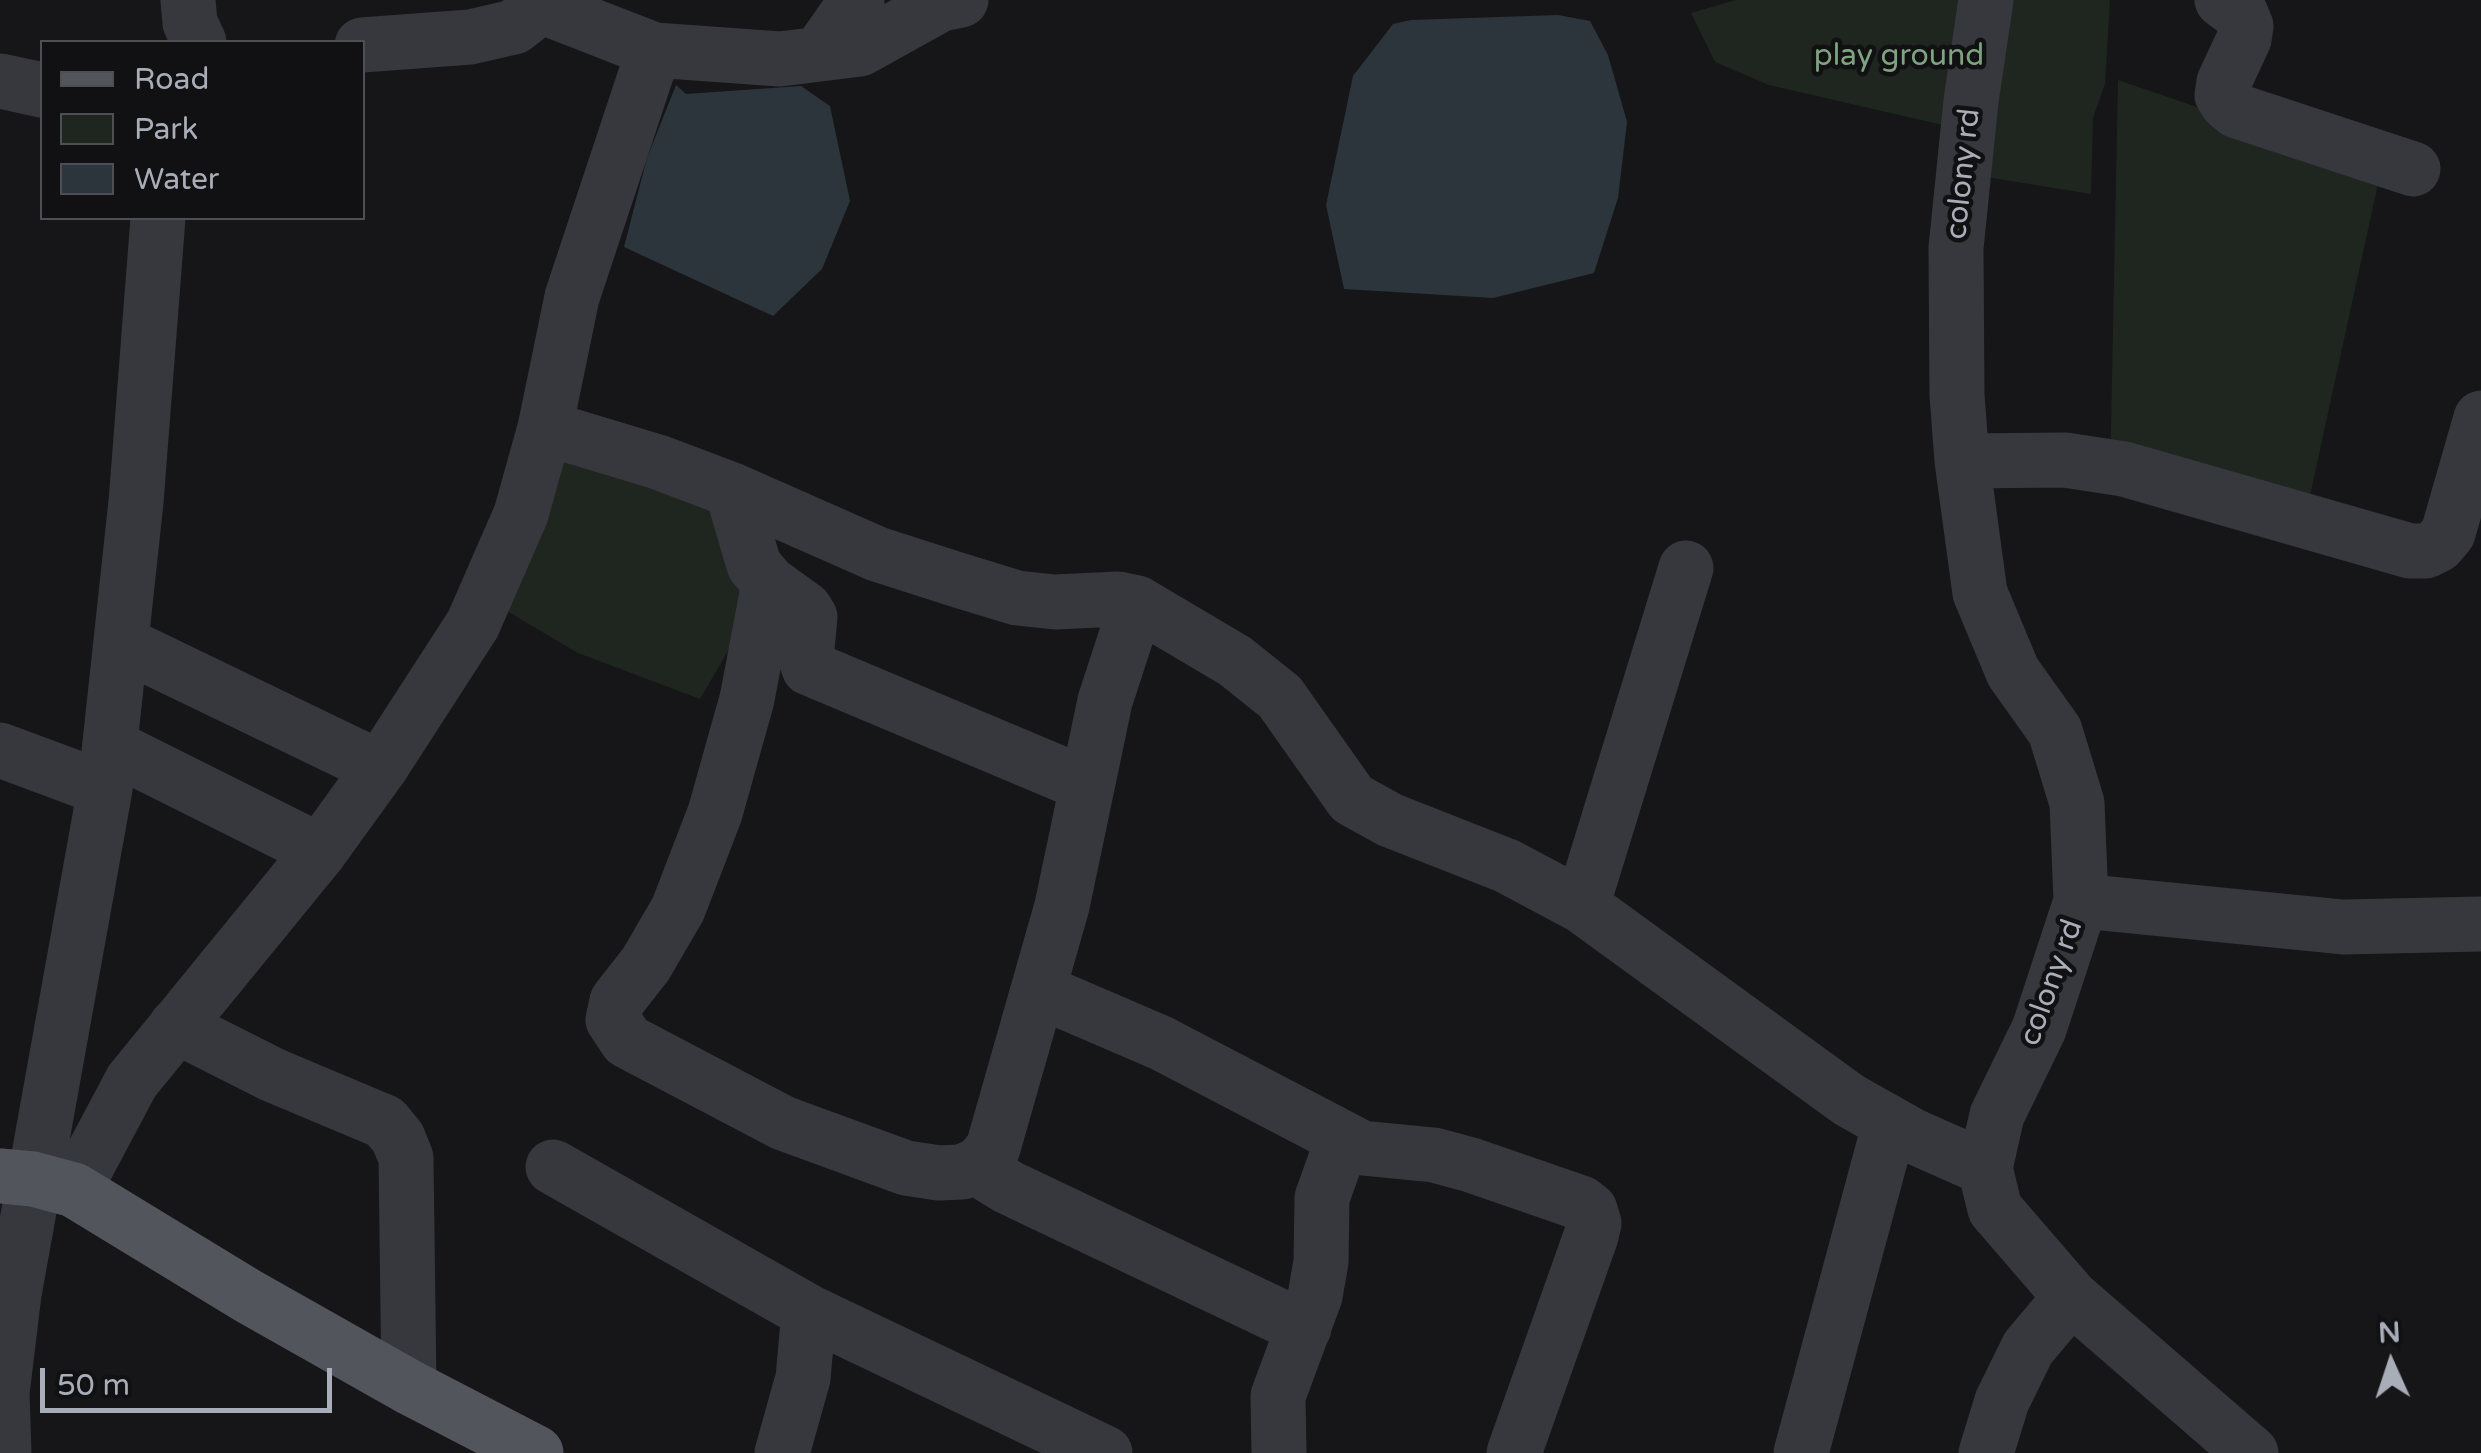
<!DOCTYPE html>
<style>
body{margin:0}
#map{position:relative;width:2481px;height:1453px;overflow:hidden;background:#161618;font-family:"Varela Round",sans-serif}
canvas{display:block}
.legend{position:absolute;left:40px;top:40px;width:325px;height:180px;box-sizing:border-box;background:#111113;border:2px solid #4d4f55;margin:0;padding:12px 18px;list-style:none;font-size:30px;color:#a8adb8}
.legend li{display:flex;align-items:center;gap:20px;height:50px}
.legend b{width:50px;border:2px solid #4d4f55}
.north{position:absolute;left:2341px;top:1313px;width:100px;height:100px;-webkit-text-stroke:8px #111113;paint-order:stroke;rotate:357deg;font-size:28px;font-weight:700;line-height:40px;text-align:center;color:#a8adb8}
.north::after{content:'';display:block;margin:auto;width:35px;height:45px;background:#a8adb8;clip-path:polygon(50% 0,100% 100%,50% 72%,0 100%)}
.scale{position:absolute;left:40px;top:1368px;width:292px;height:45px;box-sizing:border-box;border:5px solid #a8adb8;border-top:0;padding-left:12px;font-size:30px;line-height:35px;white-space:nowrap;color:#a8adb8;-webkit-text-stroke:8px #111113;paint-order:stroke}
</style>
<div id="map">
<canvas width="2481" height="1453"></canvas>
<ul class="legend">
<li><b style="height:12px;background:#53555c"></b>Road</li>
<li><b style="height:28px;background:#1e261f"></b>Park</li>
<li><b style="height:28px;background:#2c353c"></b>Water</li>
</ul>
<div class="north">N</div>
<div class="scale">50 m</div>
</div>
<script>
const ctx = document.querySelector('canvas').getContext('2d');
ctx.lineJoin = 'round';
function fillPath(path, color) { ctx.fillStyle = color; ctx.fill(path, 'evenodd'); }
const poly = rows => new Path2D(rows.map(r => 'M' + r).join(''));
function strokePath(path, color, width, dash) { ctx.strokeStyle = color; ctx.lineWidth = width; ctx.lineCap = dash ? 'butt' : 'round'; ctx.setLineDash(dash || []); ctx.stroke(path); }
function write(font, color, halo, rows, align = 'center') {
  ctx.font = font + ' "Varela Round",sans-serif'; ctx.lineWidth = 9; ctx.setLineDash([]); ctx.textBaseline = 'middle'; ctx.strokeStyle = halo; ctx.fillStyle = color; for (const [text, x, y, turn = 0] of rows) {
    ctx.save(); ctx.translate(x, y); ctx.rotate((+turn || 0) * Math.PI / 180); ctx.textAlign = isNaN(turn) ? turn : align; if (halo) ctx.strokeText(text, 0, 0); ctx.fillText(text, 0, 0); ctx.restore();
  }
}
const green = poly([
 [1736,0,1959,0,1947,126,1769,85,1715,62,1691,13],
 [1991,0,2110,0,2105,84,2093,118,2091,194,1980,176],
 [2118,80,2381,170,2299,546,2110,478],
 [548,451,763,522,731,646,700,699,578,653,493,603]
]);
const water = poly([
 [1558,15,1590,21,1608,55,1627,122,1618,198,1594,273,1493,298,1344,289,1326,205,1353,76,1393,24,1411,20],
 [676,85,686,94,801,86,830,106,850,201,822,269,773,316,624,247,647,158]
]);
const minor = poly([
 [188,0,190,23,199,42],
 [1986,0,1971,101,1956,248,1957,395,1962,461,1980,593,2013,672,2055,731,2077,803,2081,901,2039,1029,1997,1115,1985,1168,1995,1209,2071,1297,2251,1453],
 [2222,0,2241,14,2246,26,2244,39,2224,82,2222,95,2227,103,2237,111,2413,169],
 [541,6,654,50],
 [362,45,470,37,514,27,541,6,543,0],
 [819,54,857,0],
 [0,81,42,90],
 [545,428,658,462,732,490,877,554,958,580,1017,598,1055,602,1118,599,1137,603,1235,661,1280,697,1352,799,1390,820,1507,866,1582,906,1849,1100,1913,1136,1985,1168],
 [1962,461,2065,460,2124,469,2410,551,2426,551,2438,545,2448,533,2481,418],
 [732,490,754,565,769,583,805,609,810,617,806,659,809,668,1087,785],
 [769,583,747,699,715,813,678,909,646,964,617,1001,613,1020,627,1041,783,1123,906,1168,939,1173,962,1172,980,1164,993,1148,1062,906,1105,701,1137,603],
 [121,643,380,768],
 [110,746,320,851],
 [0,750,105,789],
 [2081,901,2343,927,2481,924],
 [1582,906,1686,568],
 [1040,991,1161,1043,1362,1148,1434,1155,1471,1165,1581,1203,1590,1210,1594,1223,1591,1236,1514,1453],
 [176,1026,273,1075,385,1122,398,1138,406,1158,409,1387],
 [980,1164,990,1176,1008,1187,1304,1328],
 [553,1167,809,1312,1105,1453],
 [74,1190,132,1081,320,851,380,768,473,624,521,514,545,428,572,297,654,50,780,59,860,49,941,4,961,0],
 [4,1453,2,1393,14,1294,105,789,136,502,158,218],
 [782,1453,803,1378,809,1312],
 [1279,1453,1278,1396,1315,1296,1321,1262,1322,1198,1343,1139],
 [1801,1453,1890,1123],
 [1986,1453,2002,1401,2028,1348,2071,1297]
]);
const major = poly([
 [0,1176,33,1179,74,1190,248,1296,409,1387,536,1453]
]);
const parkNames = [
 ["play ground",1899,57]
];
const streetNames = [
 ["colony rd",1964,174,-84],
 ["colony rd",2052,983,-70]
];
fillPath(green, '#1e261f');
fillPath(water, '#2c353c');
strokePath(minor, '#37383d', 55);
strokePath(major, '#53555c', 55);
write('30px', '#7fa381', '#111113', parkNames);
write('30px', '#a8adb8', '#111113', streetNames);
</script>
